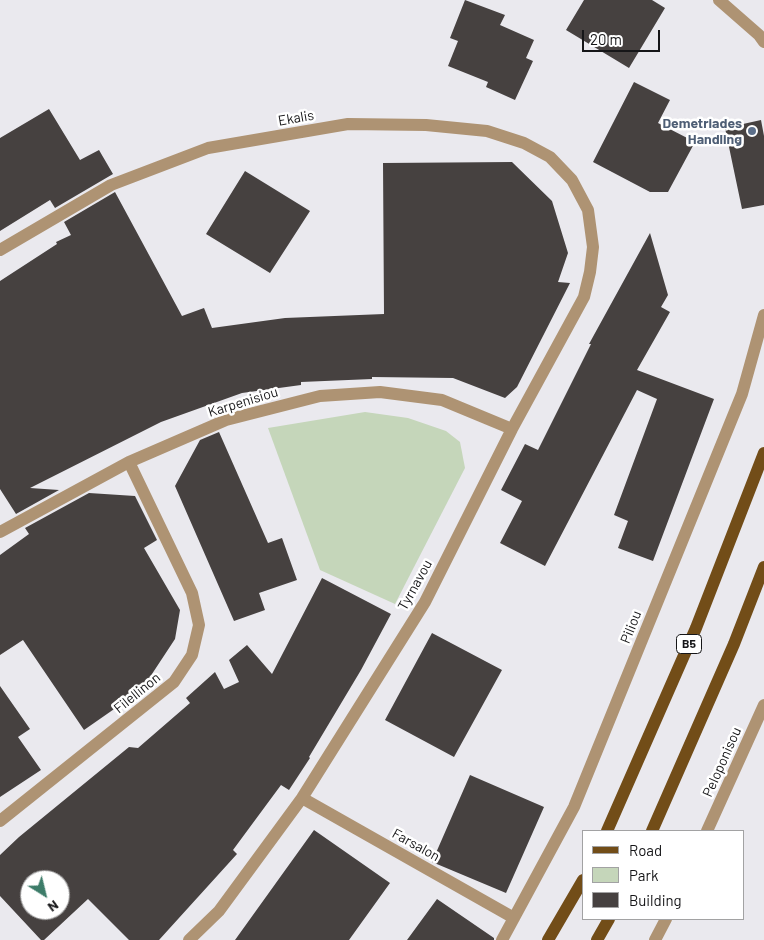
<!DOCTYPE html>
<style>
body{margin:0}
#map{position:relative;width:764px;height:940px;overflow:hidden;background:#eae9ee;font-family:Barlow,sans-serif}
canvas{display:block}
.legend{position:absolute;left:582px;top:830px;width:162px;height:90px;box-sizing:border-box;background:#fff;border:1px solid #a2a2a3;margin:0;padding:6px 9px;list-style:none;font-size:15px;color:#161618}
.legend li{display:flex;align-items:center;gap:10px;height:25px}
.legend b{width:25px;border:1px solid #a2a2a3}
.north{position:absolute;left:20px;top:870px;width:50px;height:50px;box-sizing:border-box;background:#fff;border:1px solid #a2a2a3;border-radius:50%;rotate:144deg;font-size:14px;font-weight:700;line-height:20px;text-align:center;color:#161618}
.north::after{content:'';display:block;margin:auto;width:18px;height:22px;background:#3d7c69;clip-path:polygon(50% 0,100% 100%,50% 72%,0 100%)}
.scale{position:absolute;left:582px;top:30px;width:78px;height:22px;box-sizing:border-box;border:2px solid #161618;border-top:0;padding-left:6px;font-size:15px;line-height:18px;white-space:nowrap;color:#161618;-webkit-text-stroke:4px #fff;paint-order:stroke}
</style>
<div id="map">
<canvas width="764" height="940"></canvas>
<ul class="legend">
<li><b style="height:6px;background:#724d18"></b>Road</li>
<li><b style="height:14px;background:#c5d6ba"></b>Park</li>
<li><b style="height:14px;background:#464140"></b>Building</li>
</ul>
<div class="north">N</div>
<div class="scale">20 m</div>
</div>
<script>
const ctx = document.querySelector('canvas').getContext('2d');
ctx.lineJoin = 'round';
function fillPath(path, color) { ctx.fillStyle = color; ctx.fill(path, 'evenodd'); }
const poly = rows => new Path2D(rows.map(r => 'M' + r).join(''));
function strokePath(path, color, width, dash) { ctx.strokeStyle = color; ctx.lineWidth = width; ctx.lineCap = dash ? 'butt' : 'round'; ctx.setLineDash(dash || []); ctx.stroke(path); }
function write(font, color, halo, rows, align = 'center') {
  ctx.font = font + ' Barlow,sans-serif'; ctx.lineWidth = 5; ctx.setLineDash([]); ctx.textBaseline = 'middle'; ctx.strokeStyle = halo; ctx.fillStyle = color; for (const [text, x, y, turn = 0] of rows) {
    ctx.save(); ctx.translate(x, y); ctx.rotate((+turn || 0) * Math.PI / 180); ctx.textAlign = isNaN(turn) ? turn : align; if (halo) ctx.strokeText(text, 0, 0); ctx.fillText(text, 0, 0); ctx.restore();
  }
}
const green = poly([
 [365,412,408,418,446,431,460,442,465,468,395,604,320,570,268,428]
]);
const building = poly([
 [465,0,505,15,500,25,534,40,526,58,533,61,515,100,486,87,488,82,448,66,458,41,450,38],
 [584,0,652,0,665,8,629,68,566,30],
 [634,82,670,100,658,123,695,142,668,192,650,192,593,162],
 [49,109,80,160,99,150,113,174,55,208,50,200,0,231,0,138],
 [761,120,764,136,764,205,742,209,725,128],
 [512,162,552,201,568,253,558,282,570,283,517,387,505,398,453,378,372,377,372,379,301,382,301,385,242,393,161,422,30,488,59,490,16,514,0,489,0,281,57,244,56,242,71,235,64,222,115,192,182,316,204,308,212,328,285,318,384,314,383,163],
 [245,171,310,211,270,273,206,234],
 [650,233,668,295,661,307,670,312,637,370,714,399,653,561,618,548,628,521,614,515,657,399,637,390,545,566,500,543,522,501,501,490,525,444,538,450,591,344,589,344],
 [219,432,268,543,282,538,297,580,259,593,265,610,234,621,175,486,200,440],
 [89,493,135,496,157,540,144,548,180,610,175,639,150,677,153,682,84,730,23,640,0,655,0,555,29,534,25,528],
 [322,578,391,614,361,670,309,757,310,758,289,790,281,785,233,850,237,854,159,940,129,940,88,899,44,940,41,940,0,896,0,855,19,837,129,747,138,748,190,703,186,698,215,672,224,689,239,682,229,660,247,645,272,674],
 [30,880,60,880,60,910,30,910],
 [432,633,502,670,454,757,385,720],
 [0,686,30,729,18,737,41,770,0,797],
 [470,775,544,807,506,893,432,862],
 [314,830,390,883,349,940,235,940],
 [437,899,494,938,494,940,407,940]
]);
const minor = poly([
 [719,0,759,35,764,42],
 [0,250,111,185,208,148,348,124,426,125,487,131,524,143,550,157,572,180,588,210,593,247,590,272,584,297,512,429,425,602,302,798,219,911,189,940],
 [0,532,129,462,226,420,320,396,380,392,442,400,512,429],
 [302,798,514,918],
 [0,821,174,682,192,655,199,625,192,593,129,462],
 [707,831,764,705],
 [502,940,574,807,742,394,764,315],
 [655,940,666,919]
]);
const primary = poly([
 [607,831,696,628,764,453],
 [652,831,734,644,764,567],
 [548,940,583,880],
 [597,940,609,919]
]);
const markers = [
 [752,131,5,"#5c6f8a"]
];
const shields = [
 [689,644,25]
];
const shieldNames = [
 ["B5",689,644]
];
const streetNames = [
 ["Ekalis",296,118,-10],
 ["Karpenisiou",243,402,-17],
 ["Tyrnavou",415,585,-61],
 ["Piliou",631,627,-68],
 ["Filellinon",137,693,-39],
 ["Peloponisou",722,762,-66],
 ["Farsalon",416,845,29]
];
const serviceNames = [
 ["Demetriades",742,123],
 ["Handling",742,139]
];
fillPath(green, '#c5d6ba');
fillPath(building, '#464140');
strokePath(minor, '#ae9373', 12);
strokePath(primary, '#724d18', 12);
for (const [x, y, r, color] of markers) { const dot = new Path2D(); dot.arc(x, y, r, 0, 2 * Math.PI); ctx.fillStyle = color; ctx.fill(dot); strokePath(dot, '#fff', 2); }
for (const [x, y, w] of shields) { const box = new Path2D(); box.roundRect(x - w / 2, y - 9.5, w, 19, 4); ctx.fillStyle = '#fff'; ctx.fill(box); strokePath(box, '#161618', 1); }
write('bold 12px', '#161618', null, shieldNames);
write('14px', '#161618', '#fff', streetNames);
write('bold 14px', '#4e5e75', '#fff', serviceNames, 'right');
</script>
